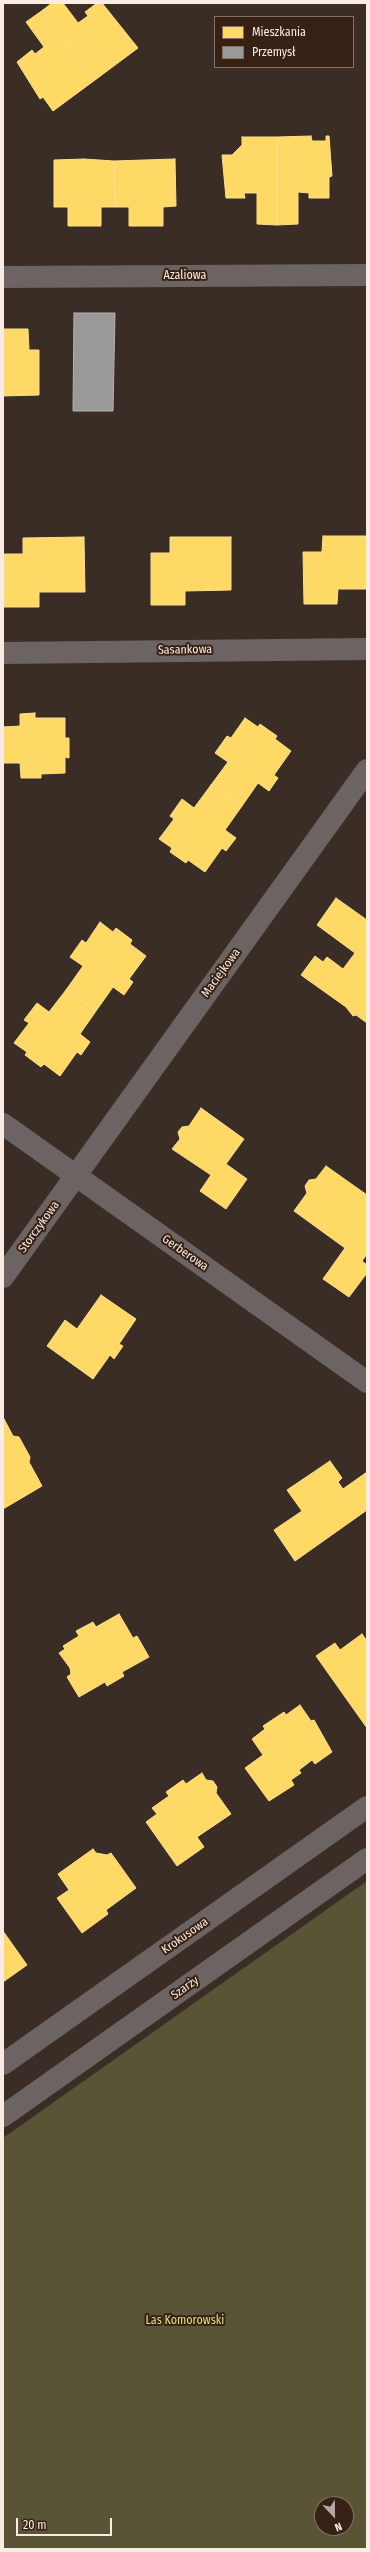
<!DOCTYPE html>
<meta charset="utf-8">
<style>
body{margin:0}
#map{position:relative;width:370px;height:2552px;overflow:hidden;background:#392d26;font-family:"Fira Sans Condensed",sans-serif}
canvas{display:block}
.frame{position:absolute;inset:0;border:4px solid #faebe3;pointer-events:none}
.legend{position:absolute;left:214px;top:16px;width:140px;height:52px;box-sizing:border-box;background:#362114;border:1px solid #847267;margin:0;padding:5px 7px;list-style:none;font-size:12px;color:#faebe3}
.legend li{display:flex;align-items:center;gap:8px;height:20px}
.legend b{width:20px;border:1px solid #847267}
.north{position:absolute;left:314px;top:2496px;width:40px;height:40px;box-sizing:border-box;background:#362114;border:1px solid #847267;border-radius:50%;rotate:158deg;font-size:11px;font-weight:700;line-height:16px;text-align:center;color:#faebe3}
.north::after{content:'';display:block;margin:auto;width:14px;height:18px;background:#b6a8a1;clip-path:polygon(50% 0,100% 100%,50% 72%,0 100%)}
.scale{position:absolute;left:16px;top:2518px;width:96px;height:18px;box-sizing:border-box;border:2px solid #faebe3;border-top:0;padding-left:5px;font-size:12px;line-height:14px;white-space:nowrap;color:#faebe3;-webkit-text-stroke:3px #362114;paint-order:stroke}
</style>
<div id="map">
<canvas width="370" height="2552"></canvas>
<div class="frame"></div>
<ul class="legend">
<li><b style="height:11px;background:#ffd966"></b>Mieszkania</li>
<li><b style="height:11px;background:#999"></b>Przemysł</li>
</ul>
<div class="north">N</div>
<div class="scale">20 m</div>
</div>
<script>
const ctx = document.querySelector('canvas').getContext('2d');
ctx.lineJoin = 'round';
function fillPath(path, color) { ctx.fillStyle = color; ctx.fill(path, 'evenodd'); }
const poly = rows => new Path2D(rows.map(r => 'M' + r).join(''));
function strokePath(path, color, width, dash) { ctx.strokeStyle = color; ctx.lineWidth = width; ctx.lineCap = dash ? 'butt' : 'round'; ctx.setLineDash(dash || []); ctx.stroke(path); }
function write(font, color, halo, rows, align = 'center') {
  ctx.font = font + ' "Fira Sans Condensed",sans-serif'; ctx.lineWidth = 4; ctx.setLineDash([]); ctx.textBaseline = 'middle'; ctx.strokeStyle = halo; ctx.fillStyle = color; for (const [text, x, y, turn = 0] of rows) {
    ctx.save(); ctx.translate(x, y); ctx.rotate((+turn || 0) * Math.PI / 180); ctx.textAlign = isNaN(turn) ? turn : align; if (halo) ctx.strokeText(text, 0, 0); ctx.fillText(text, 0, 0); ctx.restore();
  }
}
const green = poly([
 [367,1881,367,2549,3,2549,3,2138],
 [322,2504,346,2504,346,2528,322,2528]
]);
const homes = poly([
 [52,3,63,3,78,23,88,16,85,12,97,3,102,3,138,48,95,80,43,10,52,3],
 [43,10,95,80,53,111,43,97,40,99,17,62,32,50,35,54,44,47,26,22,43,10],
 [311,136,312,141,326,141,326,136,329,136,332,176,329,177,329,198,309,198,309,193,298,192,298,224,277,225,277,137,311,136],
 [242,137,277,137,277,225,257,224,257,193,244,193,245,198,226,198,222,155,232,155,242,145,242,137],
 [84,159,114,161,115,207,101,207,101,226,68,226,68,207,54,207,54,160,84,159],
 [175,159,176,206,163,207,163,226,129,226,129,207,115,207,114,161,175,159],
 [3,329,28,329,29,350,39,350,39,395,3,396,3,329],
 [323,536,367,536,367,589,338,589,337,604,304,604,303,552,322,552,323,536],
 [84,537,85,592,39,592,39,607,4,607,4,554,23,554,23,538,84,537],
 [231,537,231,590,185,591,185,605,151,605,151,553,170,553,170,537,231,537],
 [35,713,35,718,65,718,65,738,69,738,69,758,65,757,65,773,41,774,41,778,21,778,20,763,3,763,3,727,20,726,20,714,35,713],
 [245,718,258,727,260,724,277,736,275,739,291,751,274,775,278,778,269,791,258,783,242,806,211,785,228,762,215,753,227,736,231,738,245,718],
 [211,785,242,806,225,830,236,838,226,851,222,848,205,872,188,860,186,863,170,852,172,848,159,839,174,819,170,816,182,799,194,808,211,785],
 [336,898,367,920,367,1023,356,1015,353,1016,346,1007,301,975,315,956,323,962,327,957,343,969,355,953,317,925,336,898],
 [100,922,113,932,116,928,132,940,130,944,146,956,129,979,133,982,124,995,113,987,96,1011,66,990,83,966,70,957,82,940,86,943,100,922],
 [66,990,96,1011,80,1034,90,1042,81,1055,77,1052,60,1076,44,1064,41,1067,25,1055,27,1052,14,1043,29,1023,24,1020,37,1003,49,1012,66,990],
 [201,1108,244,1139,226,1164,247,1179,226,1209,200,1191,211,1175,172,1149,180,1139,178,1132,182,1127,189,1126,201,1108],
 [326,1166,367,1195,367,1254,362,1261,367,1265,367,1273,349,1297,323,1279,345,1248,294,1211,307,1193,305,1186,309,1180,316,1179,326,1166],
 [101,1295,136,1319,119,1344,123,1346,114,1359,110,1355,93,1379,47,1346,65,1320,77,1329,101,1295],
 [3,1417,13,1436,19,1437,30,1457,29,1462,42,1486,3,1509,3,1417],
 [330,1461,342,1478,338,1482,343,1489,367,1472,367,1510,295,1561,274,1530,302,1511,287,1490,330,1461],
 [119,1614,133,1638,137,1636,149,1657,122,1672,124,1676,107,1686,105,1682,79,1697,67,1677,71,1674,70,1668,59,1653,65,1649,63,1646,79,1636,76,1631,93,1622,96,1627,119,1614],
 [362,1634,367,1641,367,1728,316,1656,335,1643,340,1650,362,1634],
 [300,1705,311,1721,314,1720,332,1752,315,1764,312,1760,299,1770,301,1773,291,1780,294,1785,269,1801,245,1768,263,1755,252,1739,265,1729,263,1726,284,1712,286,1715,300,1705],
 [202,1773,206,1780,213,1781,217,1787,216,1793,231,1814,197,1837,204,1847,177,1866,146,1822,157,1814,152,1808,169,1796,166,1792,183,1780,186,1784,202,1773],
 [93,1849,96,1853,107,1855,111,1853,136,1888,106,1910,108,1914,82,1933,57,1898,69,1890,58,1874,93,1849],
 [3,1931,27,1965,3,1982,3,1931]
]);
const industry = poly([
 [74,313,115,313,113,411,73,411,74,313]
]);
const minor = poly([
 [3,277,367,275],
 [3,653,367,649],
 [3,1124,367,1382],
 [3,1277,367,770],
 [3,2064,367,1807],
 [3,2116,367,1859]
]);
const streetNames = [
 ["Azaliowa",185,276],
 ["Sasankowa",185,650,-1],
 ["Maciejkowa",221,973,-54],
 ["Storczykowa",39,1227,-54],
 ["Gerberowa",185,1253,35],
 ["Krokusowa",185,1936,-35],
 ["Szarży",185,1988,-35]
];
const parkNames = [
 ["Las Komorowski",185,2321]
];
fillPath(green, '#585435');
fillPath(homes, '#ffd966');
strokePath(homes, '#fede8c', 1);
fillPath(industry, '#999');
strokePath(industry, '#b6b2af', 1);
strokePath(minor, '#6b6462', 22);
write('12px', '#faebe3', '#362114', streetNames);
write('12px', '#e4df84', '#362114', parkNames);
</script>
